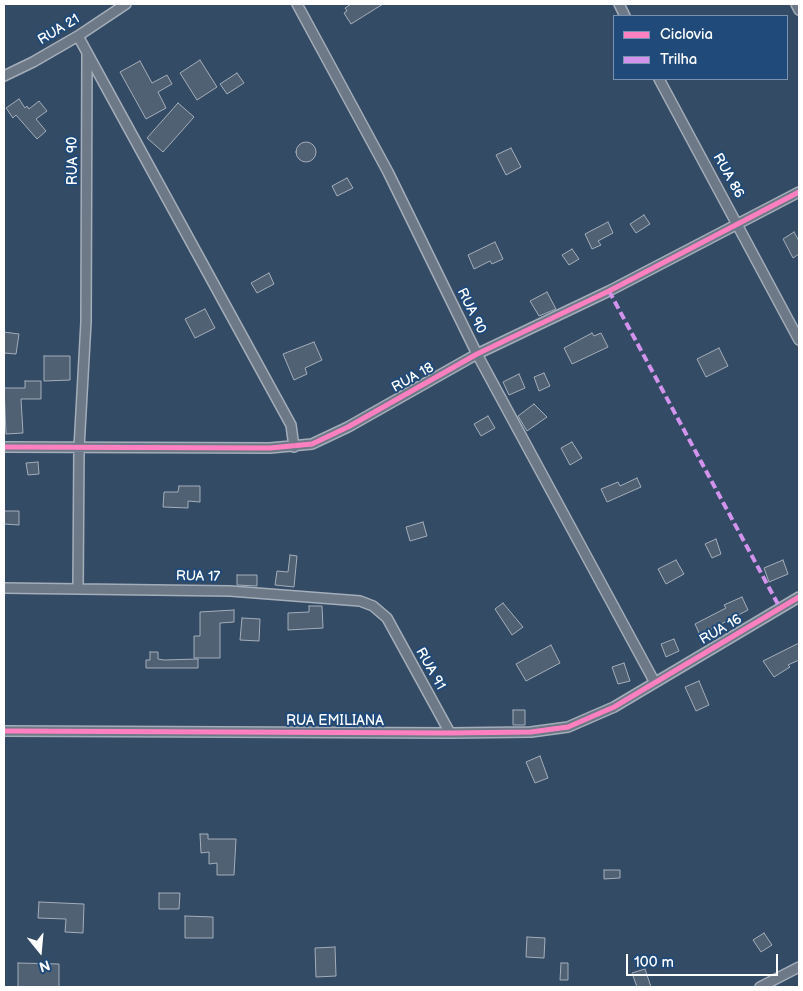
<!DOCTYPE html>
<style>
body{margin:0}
#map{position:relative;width:803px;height:991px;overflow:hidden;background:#344b65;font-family:"Balsamiq Sans",sans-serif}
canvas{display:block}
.frame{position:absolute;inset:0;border:5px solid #fff;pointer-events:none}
.legend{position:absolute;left:613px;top:15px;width:175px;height:65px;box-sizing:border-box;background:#1f4a7a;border:1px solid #7992af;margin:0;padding:6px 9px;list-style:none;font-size:15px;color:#fff}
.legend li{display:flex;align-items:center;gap:10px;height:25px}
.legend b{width:25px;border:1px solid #7992af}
.north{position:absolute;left:15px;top:926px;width:50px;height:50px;-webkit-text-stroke:4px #1f4a7a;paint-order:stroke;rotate:163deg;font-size:14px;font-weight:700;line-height:20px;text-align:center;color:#fff}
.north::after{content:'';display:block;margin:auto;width:18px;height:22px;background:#fff;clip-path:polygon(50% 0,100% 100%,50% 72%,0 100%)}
.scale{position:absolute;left:626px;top:954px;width:152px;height:22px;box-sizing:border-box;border:2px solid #fff;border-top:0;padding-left:6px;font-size:15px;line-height:18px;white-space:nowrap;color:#fff;-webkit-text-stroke:4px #1f4a7a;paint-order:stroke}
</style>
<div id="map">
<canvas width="803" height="991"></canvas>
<div class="frame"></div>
<ul class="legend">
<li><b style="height:6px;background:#ff80c0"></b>Ciclovia</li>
<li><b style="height:6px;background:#d193ec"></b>Trilha</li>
</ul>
<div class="north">N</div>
<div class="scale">100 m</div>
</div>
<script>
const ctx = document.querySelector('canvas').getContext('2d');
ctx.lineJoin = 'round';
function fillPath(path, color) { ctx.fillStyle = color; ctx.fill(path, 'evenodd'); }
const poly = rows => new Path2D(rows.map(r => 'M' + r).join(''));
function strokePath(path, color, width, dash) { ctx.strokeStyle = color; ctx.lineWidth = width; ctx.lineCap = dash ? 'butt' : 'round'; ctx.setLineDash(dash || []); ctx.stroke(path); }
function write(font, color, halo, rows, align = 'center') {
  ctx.font = font + ' "Balsamiq Sans",sans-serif'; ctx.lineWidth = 4; ctx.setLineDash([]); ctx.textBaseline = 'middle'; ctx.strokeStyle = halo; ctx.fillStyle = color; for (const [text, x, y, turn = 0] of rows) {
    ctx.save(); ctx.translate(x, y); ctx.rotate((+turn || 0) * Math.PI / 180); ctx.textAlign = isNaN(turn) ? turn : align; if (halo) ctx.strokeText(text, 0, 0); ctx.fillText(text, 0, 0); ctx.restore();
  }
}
const building = poly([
 [351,4,383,4,351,24,344,13,347,11,345,8,351,4],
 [200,60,217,87,197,100,180,73,200,60],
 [140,61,152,83,167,75,172,84,158,92,166,108,146,119,120,72,140,61],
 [237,73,244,83,227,94,220,84,237,73],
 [19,99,25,108,27,106,29,109,39,101,47,111,36,119,46,131,37,139,16,115,13,118,6,108,19,99],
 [178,103,194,117,163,152,147,138,178,103],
 '296 152a10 10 0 1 1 20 0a10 10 0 1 1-20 0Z',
 [511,148,521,167,506,175,496,155,511,148],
 [347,178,353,188,337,196,332,186,347,178],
 [644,215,650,224,636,233,630,224,644,215],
 [608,222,613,233,598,241,601,245,592,249,585,234,608,222],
 [794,232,799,241,799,254,793,258,783,239,794,232],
 [495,242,503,259,492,264,490,261,474,269,468,255,495,242],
 [572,249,579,259,569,265,562,255,572,249],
 [269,273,274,284,257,293,251,283,269,273],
 [547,292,556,309,539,316,530,301,547,292],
 [205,309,215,328,195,338,185,319,205,309],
 [4,332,19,334,16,354,4,353,4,332],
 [592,333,594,336,601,333,608,347,572,364,564,348,592,333],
 [314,342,322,360,305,368,307,374,294,380,283,354,314,342],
 [719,348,728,366,706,377,697,359,719,348],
 [44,356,70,356,70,380,44,381,44,356],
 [544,373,550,386,539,391,534,377,544,373],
 [519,374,525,388,509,395,503,382,519,374],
 [25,381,41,381,41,399,21,399,23,433,6,434,4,388,25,388,25,381],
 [534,404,547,417,527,431,518,416,534,404],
 [488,416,495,428,481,436,474,424,488,416],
 [572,442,582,458,570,465,561,448,572,442],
 [38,462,39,474,28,475,26,463,38,462],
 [637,478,641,487,607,502,601,489,618,482,620,486,637,478],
 [179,486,200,486,200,502,188,501,188,508,163,507,164,492,178,492,179,486],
 [4,511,19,511,19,525,4,524,4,511],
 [423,522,427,536,410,541,406,527,423,522],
 [716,539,721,554,712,558,705,544,716,539],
 [290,555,297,556,294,587,275,585,277,571,288,572,290,555],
 [676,560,684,574,666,584,658,569,676,560],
 [783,560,788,574,769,582,764,568,783,560],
 [237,575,257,575,257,586,237,585,237,575],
 [742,597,748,610,700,635,695,624,726,608,724,605,742,597],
 [503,603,523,627,512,635,495,609,503,603],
 [309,606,322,606,323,628,288,630,288,613,309,612,309,606],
 [234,610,234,622,220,623,220,658,194,658,194,636,200,636,200,612,234,610],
 [242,618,260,619,259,641,240,640,242,618],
 [674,639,679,651,666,657,661,644,674,639],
 [799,643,799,660,788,665,790,667,774,677,763,661,799,643],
 [551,645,560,663,526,681,516,664,551,645],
 [150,652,158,652,158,659,164,660,198,659,198,668,146,668,146,660,150,660,150,652],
 [624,663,630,681,618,684,612,667,624,663],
 [699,681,709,705,696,711,685,687,699,681],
 [513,710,525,710,525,725,513,725,513,710],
 [540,756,548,778,535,783,526,762,540,756],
 [200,834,208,834,208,839,236,839,234,875,217,875,217,863,209,864,209,852,201,853,200,834],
 [604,870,620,870,620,878,604,879,604,870],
 [159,893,180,893,179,909,159,909,159,893],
 [39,902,84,904,83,933,65,932,66,919,38,918,39,902],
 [185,916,213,917,213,938,185,938,185,916],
 [764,933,772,945,761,952,753,940,764,933],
 [527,937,545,938,544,958,526,957,527,937],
 [335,947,336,976,316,977,315,948,335,947],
 [18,963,59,964,59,987,18,987,18,963],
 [561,963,568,963,568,980,560,980,561,963],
 [645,969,651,987,637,987,632,973,645,969]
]);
const street = poly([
 [297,4,388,172,477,354,654,681],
 [619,4,625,16],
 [796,4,799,10],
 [78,36,291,425,294,447],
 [4,76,33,62,78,36,126,4],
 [659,79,799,340],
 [4,447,270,448,312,444,348,427,477,354,609,291,799,192],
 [4,588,230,591,360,601,373,606,387,618,450,733],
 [78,589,79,448,86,322,87,54],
 [4,731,450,733,531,732,568,727,614,707,799,597],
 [760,987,799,967]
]);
const quiet = poly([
 [609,291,780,608]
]);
const cycleway = poly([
 [4,447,270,448,312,444,348,427,477,354,609,291,799,192],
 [4,731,450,733,531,732,568,727,614,707,799,597]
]);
const streetNames = [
 ["RUA 21",59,30,-31],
 ["RUA 90",73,161,-90],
 ["RUA 86",728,176,61],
 ["RUA 90",471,311,64],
 ["RUA 18",413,378,-29],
 ["RUA 17",198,577,1],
 ["RUA 16",721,630,-30],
 ["RUA 91",430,669,61],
 ["RUA EMILIANA",335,721]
];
fillPath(building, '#506174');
strokePath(building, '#a4aeba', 1);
strokePath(street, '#a4aeba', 12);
strokePath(street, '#6d7986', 9);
strokePath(quiet, '#d193ec', 4, [8, 4]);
strokePath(cycleway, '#ff80c0', 5);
write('14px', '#fff', '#1f4a7a', streetNames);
</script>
